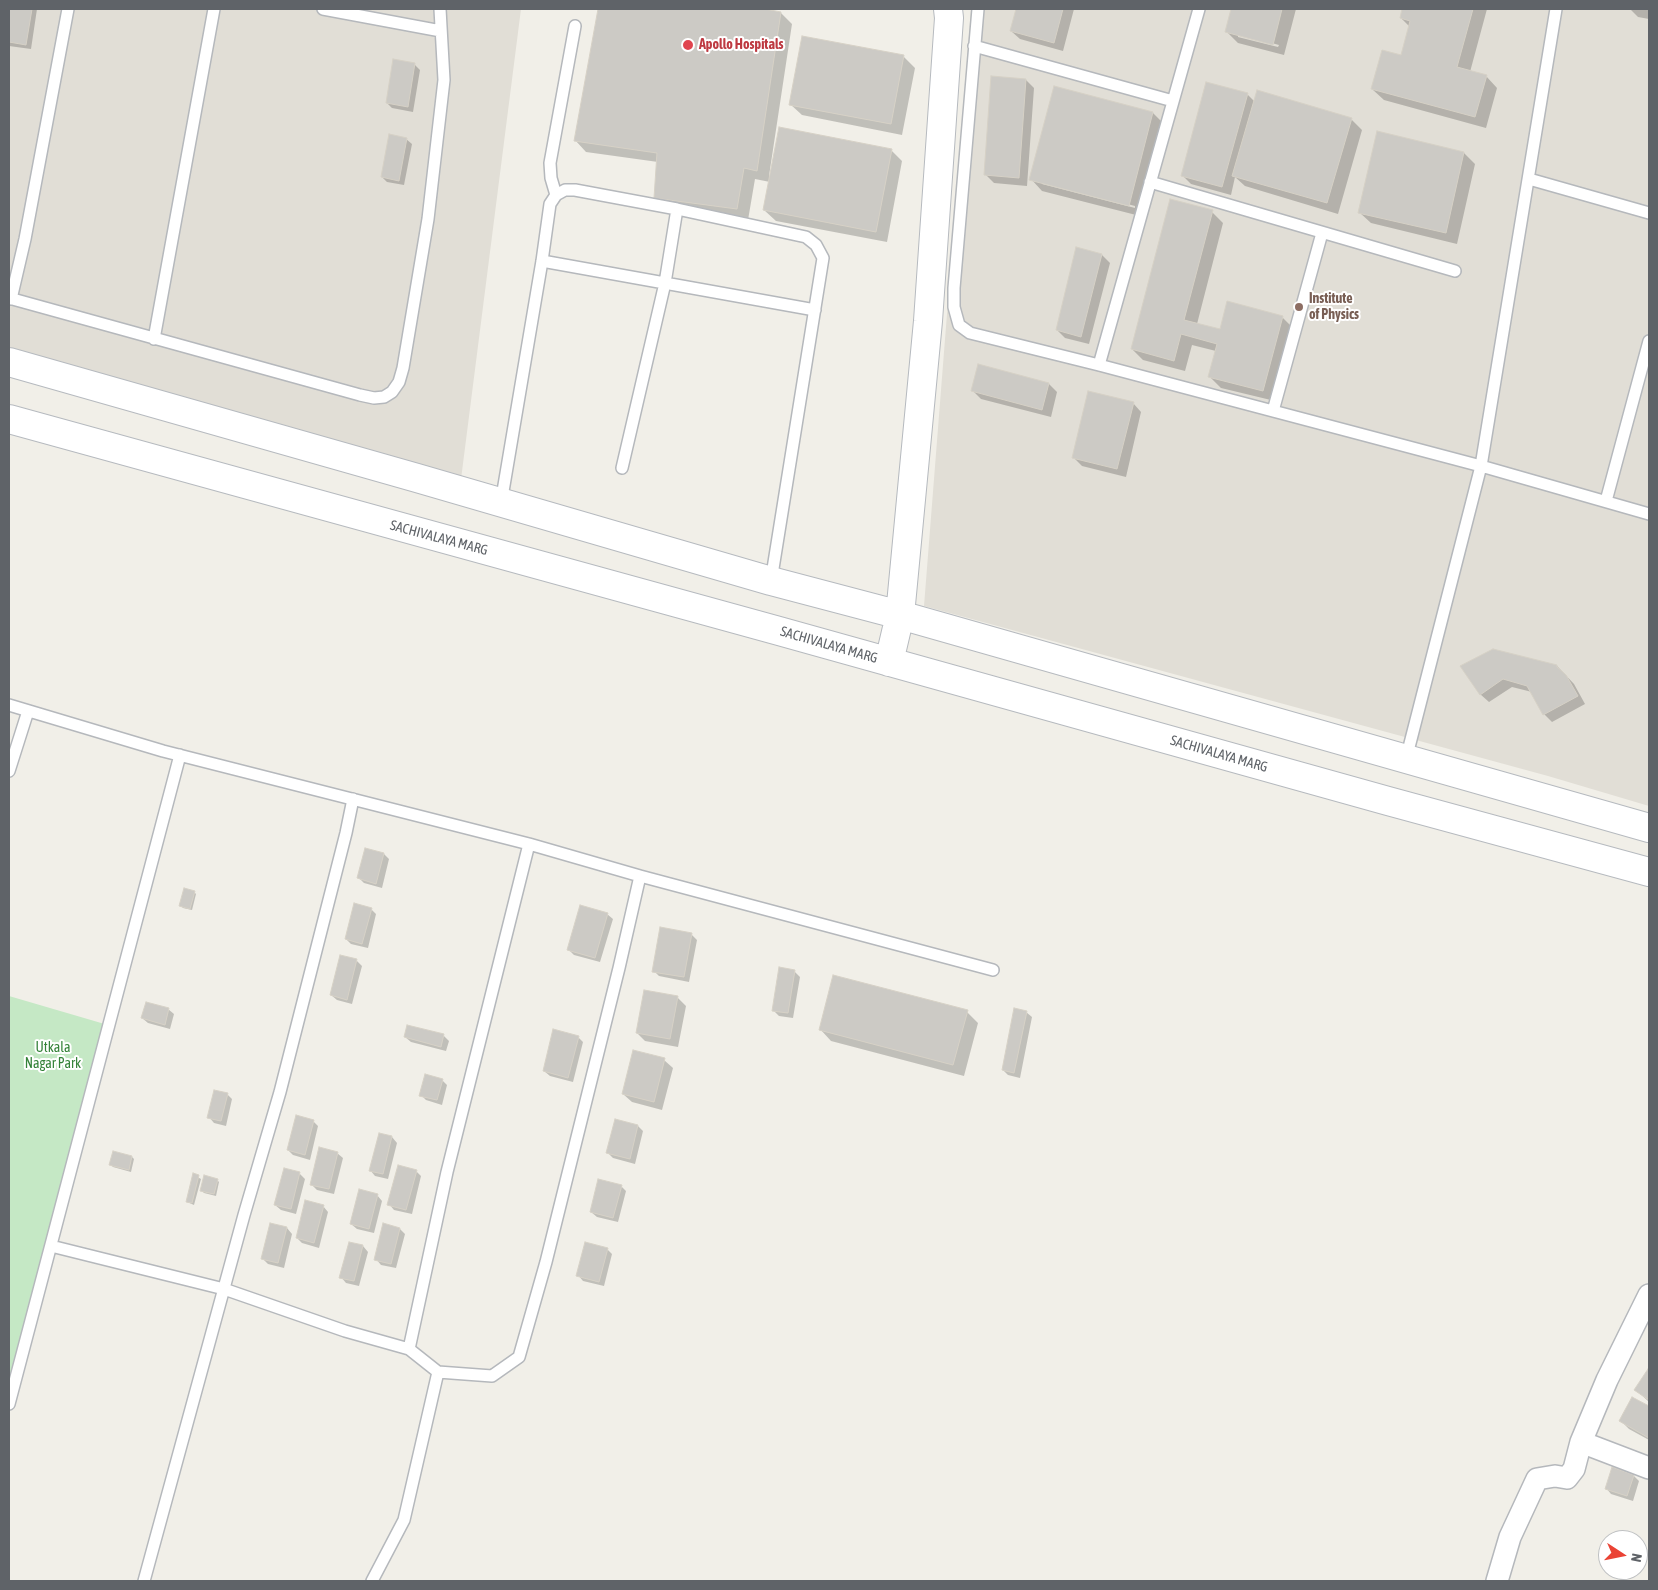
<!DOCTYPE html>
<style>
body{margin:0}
#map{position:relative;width:1658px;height:1590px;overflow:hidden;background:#f1efe8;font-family:"Asap Condensed",sans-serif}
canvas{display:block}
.frame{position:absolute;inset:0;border:10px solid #5f6368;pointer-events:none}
.north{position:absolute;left:1598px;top:1530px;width:50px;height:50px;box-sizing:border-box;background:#fff;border:1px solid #bfc1c3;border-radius:50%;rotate:101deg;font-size:14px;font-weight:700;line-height:20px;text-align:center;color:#5f6368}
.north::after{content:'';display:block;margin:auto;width:18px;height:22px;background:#ea4335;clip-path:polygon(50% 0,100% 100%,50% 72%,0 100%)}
</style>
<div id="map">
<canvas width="1658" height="1590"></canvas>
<div class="frame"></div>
<div class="north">N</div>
</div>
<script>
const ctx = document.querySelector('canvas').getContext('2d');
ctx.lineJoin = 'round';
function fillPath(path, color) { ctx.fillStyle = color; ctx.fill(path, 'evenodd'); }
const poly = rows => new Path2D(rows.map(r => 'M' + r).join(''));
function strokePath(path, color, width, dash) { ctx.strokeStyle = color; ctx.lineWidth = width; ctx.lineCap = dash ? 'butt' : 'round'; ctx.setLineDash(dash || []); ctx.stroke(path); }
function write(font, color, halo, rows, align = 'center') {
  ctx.font = font + ' "Asap Condensed",sans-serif'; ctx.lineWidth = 4; ctx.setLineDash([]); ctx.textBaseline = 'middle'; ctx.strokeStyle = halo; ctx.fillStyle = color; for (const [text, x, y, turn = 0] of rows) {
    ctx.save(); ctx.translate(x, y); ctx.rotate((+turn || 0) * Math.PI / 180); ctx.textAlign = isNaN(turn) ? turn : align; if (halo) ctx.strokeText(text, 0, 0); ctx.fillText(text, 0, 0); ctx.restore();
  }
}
const education = poly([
 [9,9,521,9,460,487,9,357],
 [971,9,1649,9,1649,806,1548,776,924,606]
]);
const green = poly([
 [9,996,108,1025,9,1397]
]);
const shadow = poly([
 [9,9,37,9,31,49,9,46],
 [599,9,758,9,781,13,792,24,769,176,891,150,902,161,887,242,776,221,764,210,770,182,755,179,748,220,666,209,655,197,658,162,586,152,575,140],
 [1017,9,1074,9,1063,51,1020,39,1011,31],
 [1233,9,1296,9,1284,55,1238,43,1227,32],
 [1238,34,1279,45,1278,47,1238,37],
 [1404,9,1487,9,1470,72,1486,76,1497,88,1486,128,1384,100,1372,89,1402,56,1410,27,1401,18],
 [1630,9,1649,9,1649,19,1638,17],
 [903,56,915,68,902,135,802,115,790,104],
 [394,61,415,65,420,70,413,112,392,108,387,103],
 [1026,80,1034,88,1027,186,994,183,986,175],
 [1054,88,1153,113,1164,124,1140,216,1042,191,1031,179],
 [1042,182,1135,206,1135,208,1042,184],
 [1247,94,1255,102,1351,119,1362,130,1338,214,1245,186,1235,177,1231,195,1191,184,1183,176],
 [406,139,412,144,404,185,387,182,382,177],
 [1464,153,1475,164,1457,244,1371,223,1359,212],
 [1212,212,1223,223,1197,324,1221,331,1282,317,1293,328,1275,401,1221,388,1209,376,1216,351,1192,345,1185,371,1143,360,1132,349],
 [1102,255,1110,263,1089,344,1065,338,1057,330],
 [979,366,1049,384,1057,392,1051,417,981,399,973,391],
 [1133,403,1141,412,1126,477,1082,466,1074,458],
 [1462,666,1557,666,1574,684,1585,704,1552,722,1544,714,1532,692,1512,687,1489,702,1480,694],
 [384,854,389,859,382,888,364,883,359,878],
 [194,892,196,894,192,910,183,908,181,906],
 [371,909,376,914,368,948,351,944,346,939],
 [607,914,613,919,600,962,574,955,569,950],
 [691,934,697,940,689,982,659,976,654,971],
 [356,960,362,966,352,1004,337,1000,331,995],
 [794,971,800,977,793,1018,779,1016,773,1010],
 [677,997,686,1006,678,1047,645,1041,637,1033],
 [168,1009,174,1014,170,1029,148,1023,142,1018],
 [967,1012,978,1023,964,1076,831,1041,820,1029],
 [1026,1012,1032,1017,1020,1078,1008,1075,1003,1070],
 [443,1035,449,1041,446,1051,411,1042,405,1037],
 [578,1037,583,1042,573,1082,550,1076,544,1071],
 [664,1060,673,1068,662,1110,632,1102,623,1094],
 [442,1080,447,1085,442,1105,426,1100,421,1095],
 [227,1094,232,1099,226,1126,214,1123,209,1117],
 [616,1120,638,1126,643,1131,635,1164,613,1158,608,1153],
 [313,1121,318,1126,310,1160,293,1155,288,1150],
 [379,1134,392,1137,397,1143,388,1179,375,1176,370,1170],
 [337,1153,343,1158,334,1194,317,1190,311,1184],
 [132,1157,134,1159,131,1172,113,1167,111,1165],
 [416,1171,421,1176,412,1214,394,1210,389,1204],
 [299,1173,305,1179,296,1214,281,1210,275,1205],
 [194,1175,201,1179,194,1205,187,1202],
 [217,1180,219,1182,216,1196,204,1193,202,1191],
 [621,1186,626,1191,618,1222,597,1217,591,1212],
 [377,1195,382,1201,374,1233,357,1229,351,1224],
 [323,1206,328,1212,319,1248,302,1243,297,1238],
 [271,1224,287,1228,292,1234,284,1268,268,1264,262,1258],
 [400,1229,405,1234,396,1268,381,1265,376,1259],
 [349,1243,363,1246,368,1252,359,1286,346,1283,341,1277],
 [607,1249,612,1254,604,1286,583,1281,578,1275],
 [1648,1371,1649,1371,1649,1402,1636,1390],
 [1632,1399,1649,1408,1649,1440,1629,1429,1621,1421],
 [1634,1476,1639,1481,1633,1501,1611,1494,1606,1488]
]);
const building = poly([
 [9,9,32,9,26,45,9,42,9,9],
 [598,9,765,9,781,12,757,171,744,168,737,209,654,198,657,153,574,141,598,9],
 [1016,9,1063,9,1054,43,1010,31,1016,9],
 [1231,9,1282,9,1273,45,1225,32,1231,9],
 [1402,9,1473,9,1457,67,1487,75,1475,117,1371,89,1382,50,1401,55,1410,21,1400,18,1402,9],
 [802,36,904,55,891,124,789,105,802,36],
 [393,59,415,63,408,107,386,103,393,59],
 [991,76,1026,79,1019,178,984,175,991,76],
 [1206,82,1248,93,1222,187,1181,176,1206,82],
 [1054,86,1153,112,1129,206,1029,180,1054,86],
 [1257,90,1352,118,1327,203,1232,176,1257,90],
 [779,127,892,149,876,232,763,210,779,127],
 [1377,131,1464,152,1446,233,1358,213,1377,131],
 [389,134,407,138,399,181,381,177,389,134],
 [1170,199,1213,210,1184,320,1220,329,1227,301,1283,316,1263,391,1208,377,1217,344,1181,334,1174,361,1131,349,1170,199],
 [1076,247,1102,254,1081,337,1056,330,1076,247],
 [978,364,1049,383,1042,410,971,391,978,364],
 [1088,391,1134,402,1117,469,1072,458,1088,391],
 [1493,649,1557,665,1557,667,1566,675,1578,696,1543,715,1527,686,1503,679,1480,695,1460,666,1493,649],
 [365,848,384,853,376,884,357,878,365,848],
 [184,888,195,891,190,909,179,906,184,888],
 [354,903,372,908,362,944,345,939,354,903],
 [580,905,608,913,595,958,567,950,580,905],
 [660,927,692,933,684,977,652,972,660,927],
 [340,955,357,959,347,1000,330,995,340,955],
 [779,967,795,970,788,1013,772,1011,779,967],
 [833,975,968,1010,953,1065,819,1030,833,975],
 [644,990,678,996,670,1039,636,1033,644,990],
 [146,1002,169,1008,165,1025,141,1018,146,1002],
 [1014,1008,1027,1011,1014,1073,1002,1070,1014,1008],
 [407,1025,444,1034,441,1047,404,1037,407,1025],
 [553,1029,579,1036,568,1078,543,1071,553,1029],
 [633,1050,665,1058,654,1102,622,1094,633,1050],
 [425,1074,443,1079,437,1100,419,1096,425,1074],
 [214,1090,228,1093,221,1121,207,1118,214,1090],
 [296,1115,314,1120,305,1155,287,1150,296,1115],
 [615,1119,638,1125,630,1159,606,1153,615,1119],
 [379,1133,392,1136,383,1174,369,1171,379,1133],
 [319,1147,338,1152,329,1189,310,1185,319,1147],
 [113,1151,132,1156,129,1170,109,1165,113,1151],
 [398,1165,417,1170,406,1210,387,1205,398,1165],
 [284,1168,300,1172,291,1209,274,1205,284,1168],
 [193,1173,199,1175,192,1203,186,1202,193,1173],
 [204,1175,218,1179,214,1194,200,1191,204,1175],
 [598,1179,622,1185,613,1218,590,1212,598,1179],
 [359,1189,378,1194,369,1229,350,1224,359,1189],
 [305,1200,324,1205,314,1243,296,1238,305,1200],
 [270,1223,287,1227,278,1263,261,1259,270,1223],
 [383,1223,400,1228,391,1264,374,1260,383,1223],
 [349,1242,363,1245,354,1281,339,1278,349,1242],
 [585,1242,608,1248,599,1282,576,1276,585,1242],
 [1648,1369,1649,1370,1649,1400,1634,1390,1648,1369],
 [1632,1397,1649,1406,1649,1438,1619,1421,1632,1397],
 [1612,1467,1634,1475,1627,1496,1605,1489,1612,1467]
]);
const lane = poly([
 [323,9,441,31],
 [978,9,954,288,954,307,959,325,970,333,1099,365,1481,466,1649,514],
 [974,46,1173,101],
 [1529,179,1649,213],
 [1150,182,1455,271],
 [556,195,551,178,550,163,575,26],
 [542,261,815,310],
 [9,298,360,395,374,398,384,397,392,392,399,382,403,368,428,219,444,80,440,9],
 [11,299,25,239,68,9],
 [154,339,214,9],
 [1099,365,1199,9],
 [1273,411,1322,233],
 [622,468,665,283,677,209],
 [1606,501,1649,341],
 [501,503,542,261,550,204,556,195,565,190,575,190,677,209,806,237,816,245,823,258,771,581],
 [9,705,163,751,529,844,447,1172,409,1349,438,1372,404,1520,372,1581],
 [1406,759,1481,466,1556,9],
 [9,771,28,711],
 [640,876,993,970],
 [51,1246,224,1289,345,1331,409,1349],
 [438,1372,492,1376,519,1357,546,1262,619,968,640,876,529,844],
 [9,1404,180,755],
 [144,1581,244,1215,280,1092,346,833,353,799]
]);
const street = poly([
 [1581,1442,1649,1468],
 [1497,1581,1510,1537,1537,1479,1555,1476,1567,1478,1574,1469,1581,1442,1607,1380,1649,1295]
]);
const secondary = poly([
 [9,362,417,478,771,581,900,615,1649,828],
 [9,419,779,631,1388,801,1649,872],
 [889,662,900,615,928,321,949,18,948,9]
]);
const markers = [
 [688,45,6,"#e0444e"],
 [1299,307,5,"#8d6e63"]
];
const healthNames = [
 ["Apollo Hospitals",699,45]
];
const educationNames = [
 ["Institute",1309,299],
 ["of Physics",1309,315]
];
const streetNames = [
 ["SACHIVALAYA MARG",439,538,15],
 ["SACHIVALAYA MARG",829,645,16],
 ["SACHIVALAYA MARG",1219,754,16]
];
const parkNames = [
 ["Utkala",53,1048],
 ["Nagar Park",53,1064]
];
fillPath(education, '#e1ded6');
fillPath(green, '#c5e8c5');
fillPath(shadow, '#0003');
fillPath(building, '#cccac5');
strokePath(building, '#d6d1c6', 1);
strokePath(lane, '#b5b8bc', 14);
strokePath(street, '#b5b8bc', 24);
strokePath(secondary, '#b6babf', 30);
strokePath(lane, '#fff', 11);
strokePath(street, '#fff', 21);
strokePath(secondary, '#fff', 28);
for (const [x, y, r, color] of markers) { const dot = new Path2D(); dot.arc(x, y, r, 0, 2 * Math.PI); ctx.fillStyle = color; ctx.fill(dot); strokePath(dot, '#fff', 2); }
write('bold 14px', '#be3a42', '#fff', healthNames, 'left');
write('bold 14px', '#785e54', '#fff', educationNames, 'left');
write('14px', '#5f6368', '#fff', streetNames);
write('14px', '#348238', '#fff', parkNames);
</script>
